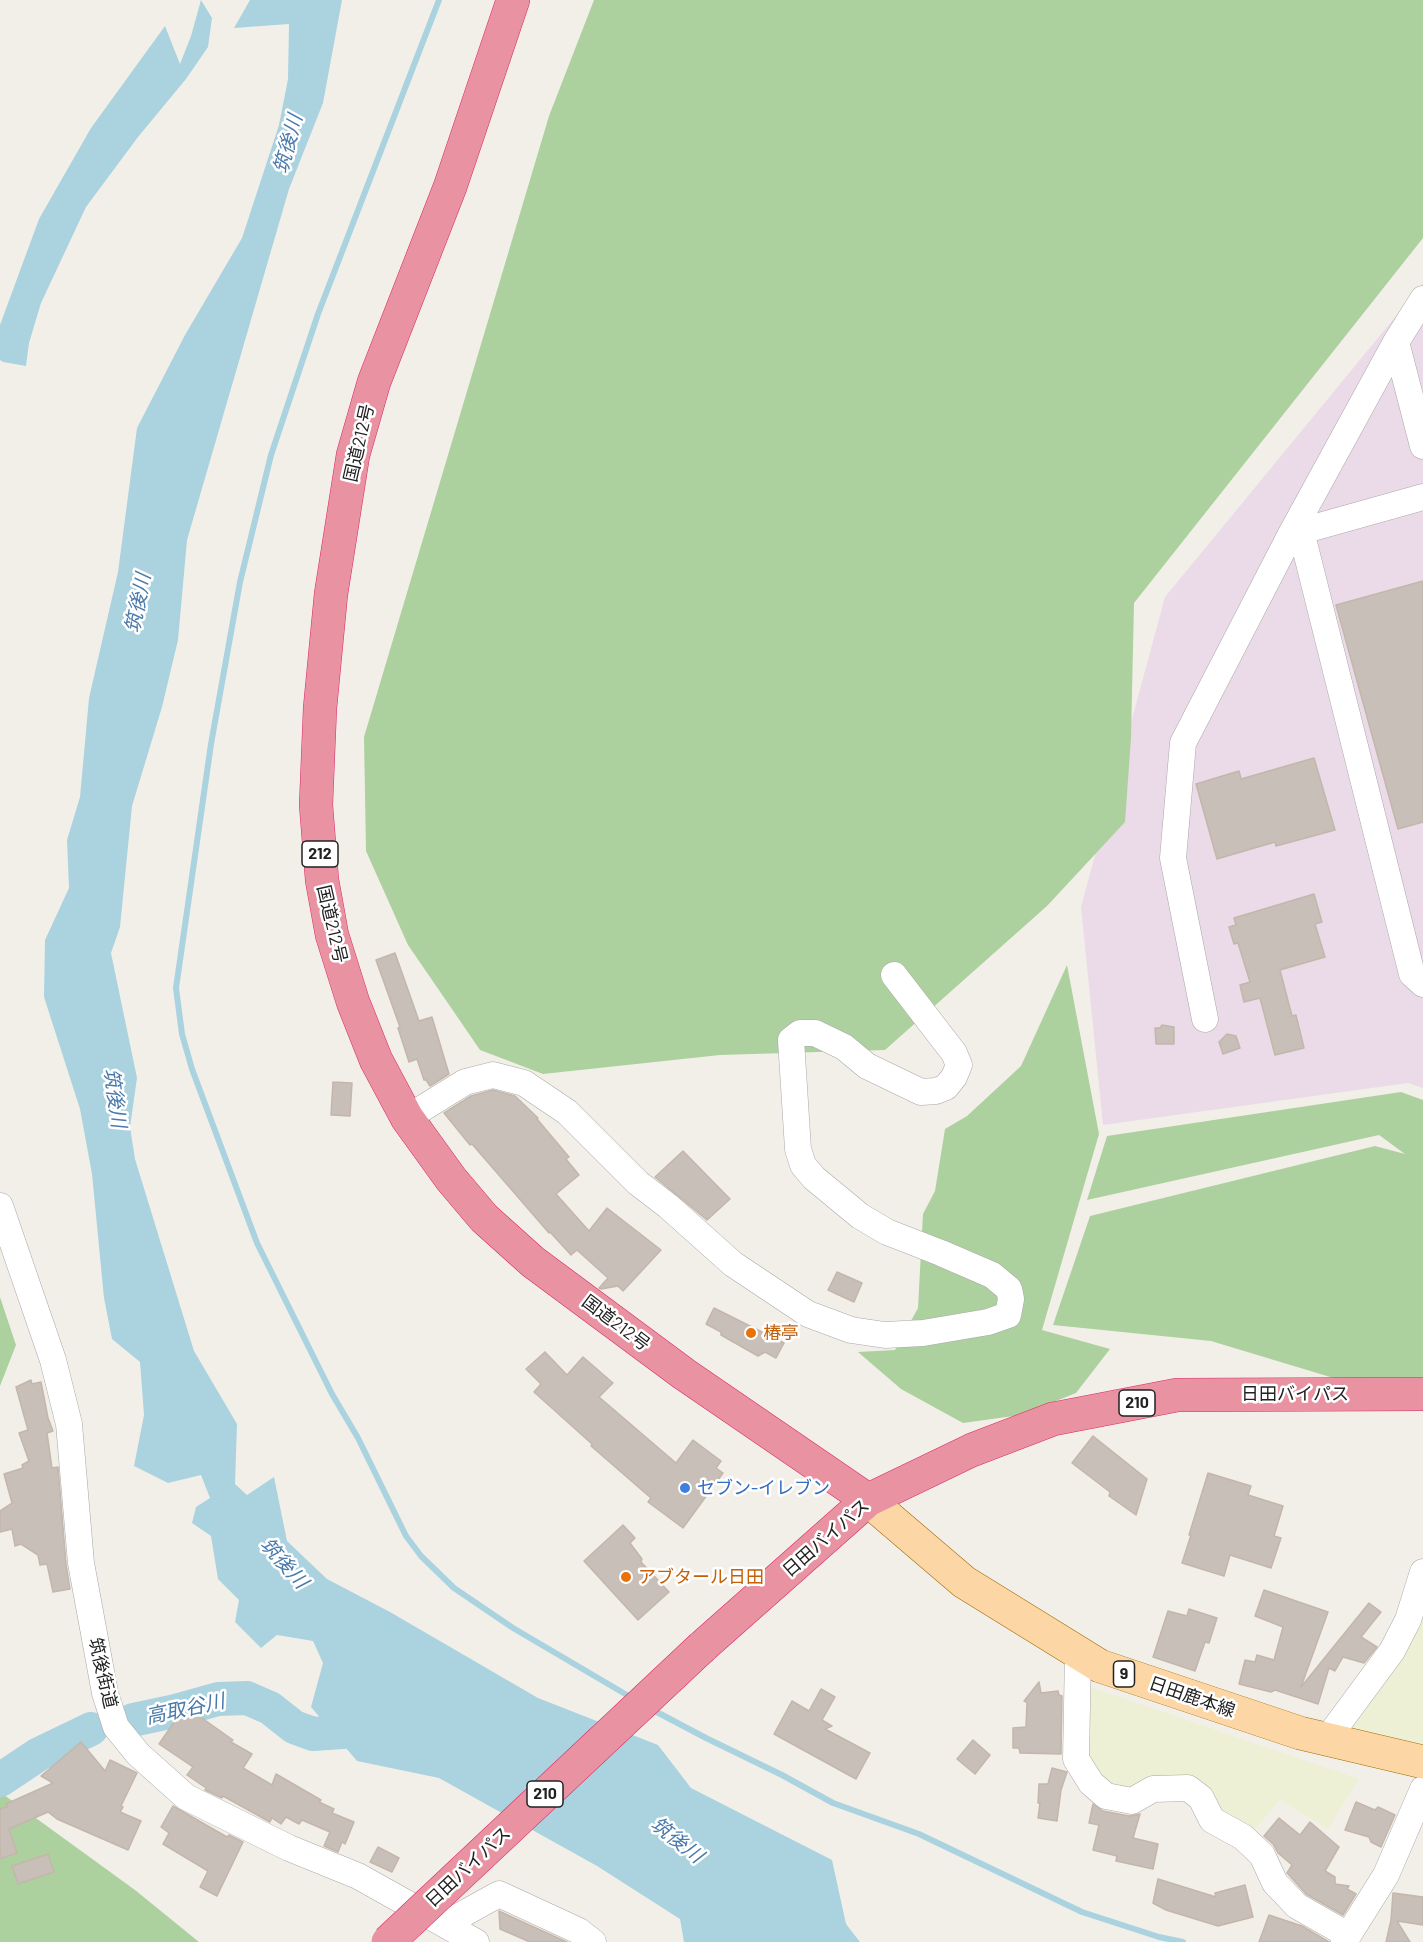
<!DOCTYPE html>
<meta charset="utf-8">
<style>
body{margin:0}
canvas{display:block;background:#f2efe9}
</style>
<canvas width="1423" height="1942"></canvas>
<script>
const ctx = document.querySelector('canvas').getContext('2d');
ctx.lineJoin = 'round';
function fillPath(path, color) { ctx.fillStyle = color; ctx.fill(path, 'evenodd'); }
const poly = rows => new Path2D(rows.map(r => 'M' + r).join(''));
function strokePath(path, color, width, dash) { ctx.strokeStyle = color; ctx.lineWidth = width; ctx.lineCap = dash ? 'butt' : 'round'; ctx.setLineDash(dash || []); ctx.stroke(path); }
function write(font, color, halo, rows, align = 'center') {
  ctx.font = font + ' Barlow,"Noto Sans JP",sans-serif'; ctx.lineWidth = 5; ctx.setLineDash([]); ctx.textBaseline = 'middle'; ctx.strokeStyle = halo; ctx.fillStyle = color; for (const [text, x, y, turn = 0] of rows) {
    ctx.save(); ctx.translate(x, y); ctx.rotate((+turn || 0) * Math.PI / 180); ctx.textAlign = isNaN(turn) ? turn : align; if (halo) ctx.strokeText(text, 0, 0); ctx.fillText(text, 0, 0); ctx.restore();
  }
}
const industrial = poly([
 [1423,283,1423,1088,1408,1083,1103,1125,1081,907,1165,597]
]);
const farmland = poly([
 [1423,1586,1423,1755,1337,1734],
 [1082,1684,1359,1779,1328,1829,1280,1800,1249,1836,1217,1817,1207,1797,1110,1793,1082,1757]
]);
const forest = poly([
 [594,0,1423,0,1423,238,1134,603,1131,738,1125,822,1047,906,885,1050,720,1055,543,1074,480,1050,408,945,366,851,364,737,549,116],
 [1067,965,1099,1134,1042,1330,1110,1349,1076,1393,1021,1415,963,1423,901,1389,858,1352,895,1350,918,1308,923,1214,935,1191,945,1129,967,1116,1021,1066],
 [1401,1092,1423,1100,1423,1405,1211,1341,1053,1325,1090,1216,1375,1146,1405,1154,1379,1135,1087,1200,1107,1136],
 [0,1297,16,1345,0,1386],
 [0,1792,135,1890,199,1942,0,1942]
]);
const water = poly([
 [201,0,212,18,208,47,186,79,138,137,86,207,41,303,29,343,26,366,3,362,0,360,0,325,39,219,91,128,165,26,180,64,191,36],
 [250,0,342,0,323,103,289,189,187,540,178,640,162,707,132,806,120,927,111,953,137,1078,130,1127,135,1159,194,1351,237,1424,235,1484,247,1495,274,1477,287,1541,327,1579,390,1612,538,1698,658,1745,691,1788,832,1860,846,1924,860,1942,684,1942,680,1919,597,1866,439,1778,357,1761,311,1707,323,1663,313,1641,277,1635,261,1648,235,1622,239,1600,218,1579,211,1536,192,1523,196,1507,210,1498,201,1475,168,1483,134,1466,144,1415,140,1362,112,1339,104,1298,92,1174,80,1109,44,997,45,940,69,888,67,840,80,797,89,698,118,572,137,428,185,335,242,238,279,125,288,79,289,24,234,28]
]);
const stream = poly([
 [439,0,318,314,271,455,240,582,211,744,176,988,182,1034,192,1069,257,1243,332,1394,358,1438,406,1536,421,1556,454,1588,513,1628,632,1698],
 [651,1709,706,1738,782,1775,833,1803,919,1834,1082,1912,1159,1937,1183,1942]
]);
const river = poly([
 [133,1720,175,1711,218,1699,247,1698,270,1708,294,1727,313,1734,357,1731,379,1721],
 [0,1780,39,1754,91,1729]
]);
const building = poly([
 [1423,581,1423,822,1398,829,1336,605,1423,581],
 [1314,758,1335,830,1276,846,1275,842,1217,859,1196,784,1239,771,1241,779,1314,758],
 [1314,894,1322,922,1315,924,1325,957,1280,970,1292,1016,1296,1015,1304,1048,1275,1055,1260,998,1244,1002,1240,985,1250,982,1238,943,1234,944,1229,927,1236,925,1234,918,1314,894],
 [395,953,419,1021,432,1017,449,1074,430,1086,426,1080,424,1080,417,1059,409,1062,398,1028,400,1027,376,960,395,953],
 [1162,1025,1174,1027,1174,1044,1156,1044,1155,1028,1160,1028,1162,1025],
 [1227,1034,1236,1036,1240,1048,1223,1054,1219,1042,1227,1034],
 [333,1082,352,1083,350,1116,331,1115,333,1082],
 [493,1090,515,1096,538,1118,537,1119,569,1157,566,1159,579,1175,556,1194,589,1231,607,1208,661,1250,623,1291,618,1286,601,1289,599,1288,608,1278,577,1250,571,1255,550,1232,549,1233,472,1144,470,1145,444,1113,471,1096,493,1090],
 [683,1151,730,1199,707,1220,655,1177,683,1151],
 [837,1272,862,1283,854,1302,828,1290,837,1272],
 [714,1308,784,1343,776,1358,765,1352,758,1356,721,1335,721,1332,706,1324,714,1308],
 [545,1352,567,1375,583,1357,613,1383,599,1397,676,1463,693,1440,721,1461,716,1468,723,1473,683,1528,648,1502,651,1498,591,1446,592,1444,534,1392,541,1384,526,1369,545,1352],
 [31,1380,32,1384,41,1382,48,1418,53,1431,47,1433,52,1468,58,1467,66,1564,70,1589,53,1592,47,1564,40,1565,38,1555,21,1544,15,1546,12,1529,0,1532,0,1511,12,1503,4,1474,23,1468,22,1465,29,1461,19,1433,28,1430,16,1387,31,1380],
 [1093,1436,1147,1479,1136,1515,1109,1496,1110,1492,1072,1463,1093,1436],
 [1208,1473,1251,1486,1248,1495,1283,1506,1274,1536,1281,1538,1271,1568,1230,1555,1224,1576,1182,1563,1191,1535,1189,1535,1208,1473],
 [623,1525,635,1538,630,1543,642,1559,641,1562,669,1592,638,1620,584,1561,623,1525],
 [1264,1590,1328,1612,1301,1687,1369,1603,1381,1612,1361,1637,1377,1647,1364,1663,1343,1657,1335,1671,1329,1668,1318,1704,1275,1690,1271,1692,1239,1684,1245,1660,1255,1662,1257,1655,1274,1660,1283,1627,1255,1616,1264,1590],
 [1189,1609,1217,1618,1209,1643,1205,1642,1195,1671,1153,1657,1168,1611,1187,1616,1189,1609],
 [1039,1682,1041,1693,1058,1691,1059,1695,1062,1696,1061,1754,1020,1753,1019,1748,1013,1748,1013,1728,1026,1727,1027,1703,1024,1701,1039,1682],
 [821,1689,835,1697,822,1720,832,1726,825,1729,870,1753,856,1779,774,1734,792,1701,809,1711,821,1689],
 [192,1711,233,1740,231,1742,252,1754,243,1768,272,1785,276,1774,321,1800,319,1802,334,1809,332,1813,354,1822,345,1844,342,1842,338,1852,324,1846,330,1832,302,1820,299,1824,286,1817,281,1824,272,1818,270,1822,223,1796,222,1798,205,1790,206,1788,187,1775,193,1767,159,1744,179,1715,186,1720,192,1711],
 [973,1740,990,1755,975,1774,957,1759,973,1740],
 [81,1742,105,1771,110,1760,137,1773,121,1806,123,1807,120,1812,141,1821,128,1850,57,1819,48,1812,9,1829,17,1853,0,1859,0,1809,7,1807,6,1804,53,1783,41,1776,81,1742],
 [1052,1768,1067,1772,1061,1790,1057,1821,1038,1818,1040,1803,1038,1803,1039,1784,1048,1784,1052,1768],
 [1356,1802,1375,1810,1378,1807,1395,1815,1381,1847,1371,1842,1369,1837,1345,1830,1356,1802],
 [1093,1804,1103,1811,1129,1816,1140,1814,1133,1838,1158,1844,1153,1869,1116,1861,1117,1856,1093,1850,1099,1825,1089,1823,1093,1804],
 [173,1806,227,1837,229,1835,243,1842,217,1896,200,1887,208,1871,163,1844,169,1833,161,1827,173,1806],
 [1279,1818,1300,1835,1310,1822,1339,1847,1325,1871,1335,1877,1335,1884,1349,1886,1347,1889,1356,1894,1343,1915,1306,1894,1288,1874,1287,1873,1292,1865,1278,1853,1273,1844,1264,1836,1279,1818],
 [378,1847,399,1858,392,1872,370,1862,378,1847],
 [48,1854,54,1872,18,1884,12,1866,48,1854],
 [1158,1879,1216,1897,1215,1893,1245,1885,1253,1917,1218,1926,1166,1910,1153,1903,1158,1879],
 [1393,1893,1423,1897,1423,1925,1397,1921,1410,1942,1386,1942,1391,1920,1393,1893],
 [499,1911,527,1924,567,1942,530,1942,500,1929,499,1911],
 [1269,1915,1302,1926,1329,1942,1259,1942,1269,1915]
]);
const minor = poly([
 [1423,299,1396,342,1291,534,1423,497],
 [1396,342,1423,446],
 [1301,531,1412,974,1423,984],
 [1205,1019,1173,858,1183,743,1291,534],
 [407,1118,465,1082,493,1075,524,1083,567,1112,638,1183,668,1206,733,1264,808,1314,851,1330,885,1335,923,1333,988,1322,1008,1315,1011,1299,1009,1289,992,1275,941,1253,887,1232,860,1216,814,1178,803,1165,798,1149,791,1040,800,1033,815,1033,844,1047,867,1066,921,1092,936,1091,946,1087,954,1077,959,1065,954,1053,894,975],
 [0,1206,53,1360,69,1424,81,1563,105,1693,116,1727,138,1754,186,1797,289,1848,358,1876,476,1942],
 [1078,1653,1076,1759,1091,1783,1106,1796,1132,1801,1153,1789,1188,1788,1201,1798,1212,1820,1243,1837,1262,1855,1275,1883,1297,1906,1348,1935],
 [1327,1739,1392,1651,1408,1620,1423,1572],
 [445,1924,499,1894,579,1931,593,1942],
 [1344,1942,1386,1875,1423,1789]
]);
const major = poly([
 [868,1500,964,1582,1100,1666,1300,1733,1423,1762]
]);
const highway = poly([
 [513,0,450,187,374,382,353,455,331,594,320,708,316,805,322,880,332,935,353,1002,376,1060,407,1118,451,1179,484,1218,533,1262,684,1374,868,1500],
 [702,1647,868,1500,972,1450,1053,1419,1177,1395,1423,1394]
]);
const highwayBridge = poly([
 [388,1942,702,1647]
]);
const markers = [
 [751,1333,6,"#e8710a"],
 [685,1488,6,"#3f7fe0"],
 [626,1577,6,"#e8710a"]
];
const shields = [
 [320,854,36],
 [1137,1403,36],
 [1124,1674,21],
 [545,1794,36]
];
const shieldNames = [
 ["212",320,854],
 ["210",1137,1403],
 ["9",1124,1674],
 ["210",545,1794]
];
const streetNames = [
 ["国道212号",359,443,-77],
 ["国道212号",332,924,77],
 ["国道212号",616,1323,37],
 ["日田バイパス",1295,1394],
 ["日田バイパス",826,1538,-41],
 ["筑後街道",103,1673,77],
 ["日田鹿本線",1192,1697,19],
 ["日田バイパス",468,1867,-43]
];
const foodNames = [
 ["椿亭",763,1333],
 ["アブタール日田",638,1577]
];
const shopNames = [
 ["セブン-イレブン",697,1488]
];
const waterNames = [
 ["筑後川",288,144,-75],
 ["筑後川",138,603,-79],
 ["筑後川",115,1098,82],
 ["筑後川",284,1563,48],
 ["高取谷川",185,1709,-12],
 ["筑後川",677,1840,38]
];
fillPath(industrial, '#ebdbe8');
fillPath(farmland, '#eef0d5');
fillPath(forest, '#add19e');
fillPath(water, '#aad3df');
strokePath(stream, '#aad3df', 6);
strokePath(river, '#aad3df', 34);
fillPath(building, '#c7bfb8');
strokePath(building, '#c4b6ab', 1.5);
strokePath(minor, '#a9a9a9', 27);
strokePath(major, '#a06b00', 34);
strokePath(highway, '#dc2a67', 34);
strokePath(minor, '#fff', 26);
strokePath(major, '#fcd6a4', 33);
strokePath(highway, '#e892a2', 33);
strokePath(highwayBridge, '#dc2a67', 34, []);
strokePath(highwayBridge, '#e892a2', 33);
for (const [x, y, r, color] of markers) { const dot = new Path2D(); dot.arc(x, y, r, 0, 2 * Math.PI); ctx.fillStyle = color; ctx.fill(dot); strokePath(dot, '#fff', 2); }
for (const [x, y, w] of shields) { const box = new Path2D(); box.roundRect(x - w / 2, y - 13, w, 26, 4.5); ctx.fillStyle = '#fff'; ctx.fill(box); strokePath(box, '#222', 1.5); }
write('bold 16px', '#222', null, shieldNames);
write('18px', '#222', '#fff', streetNames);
write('18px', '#c56008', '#fff', foodNames, 'left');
write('18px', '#366cbe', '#fff', shopNames, 'left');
write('italic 20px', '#4a7aab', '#fff', waterNames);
</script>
